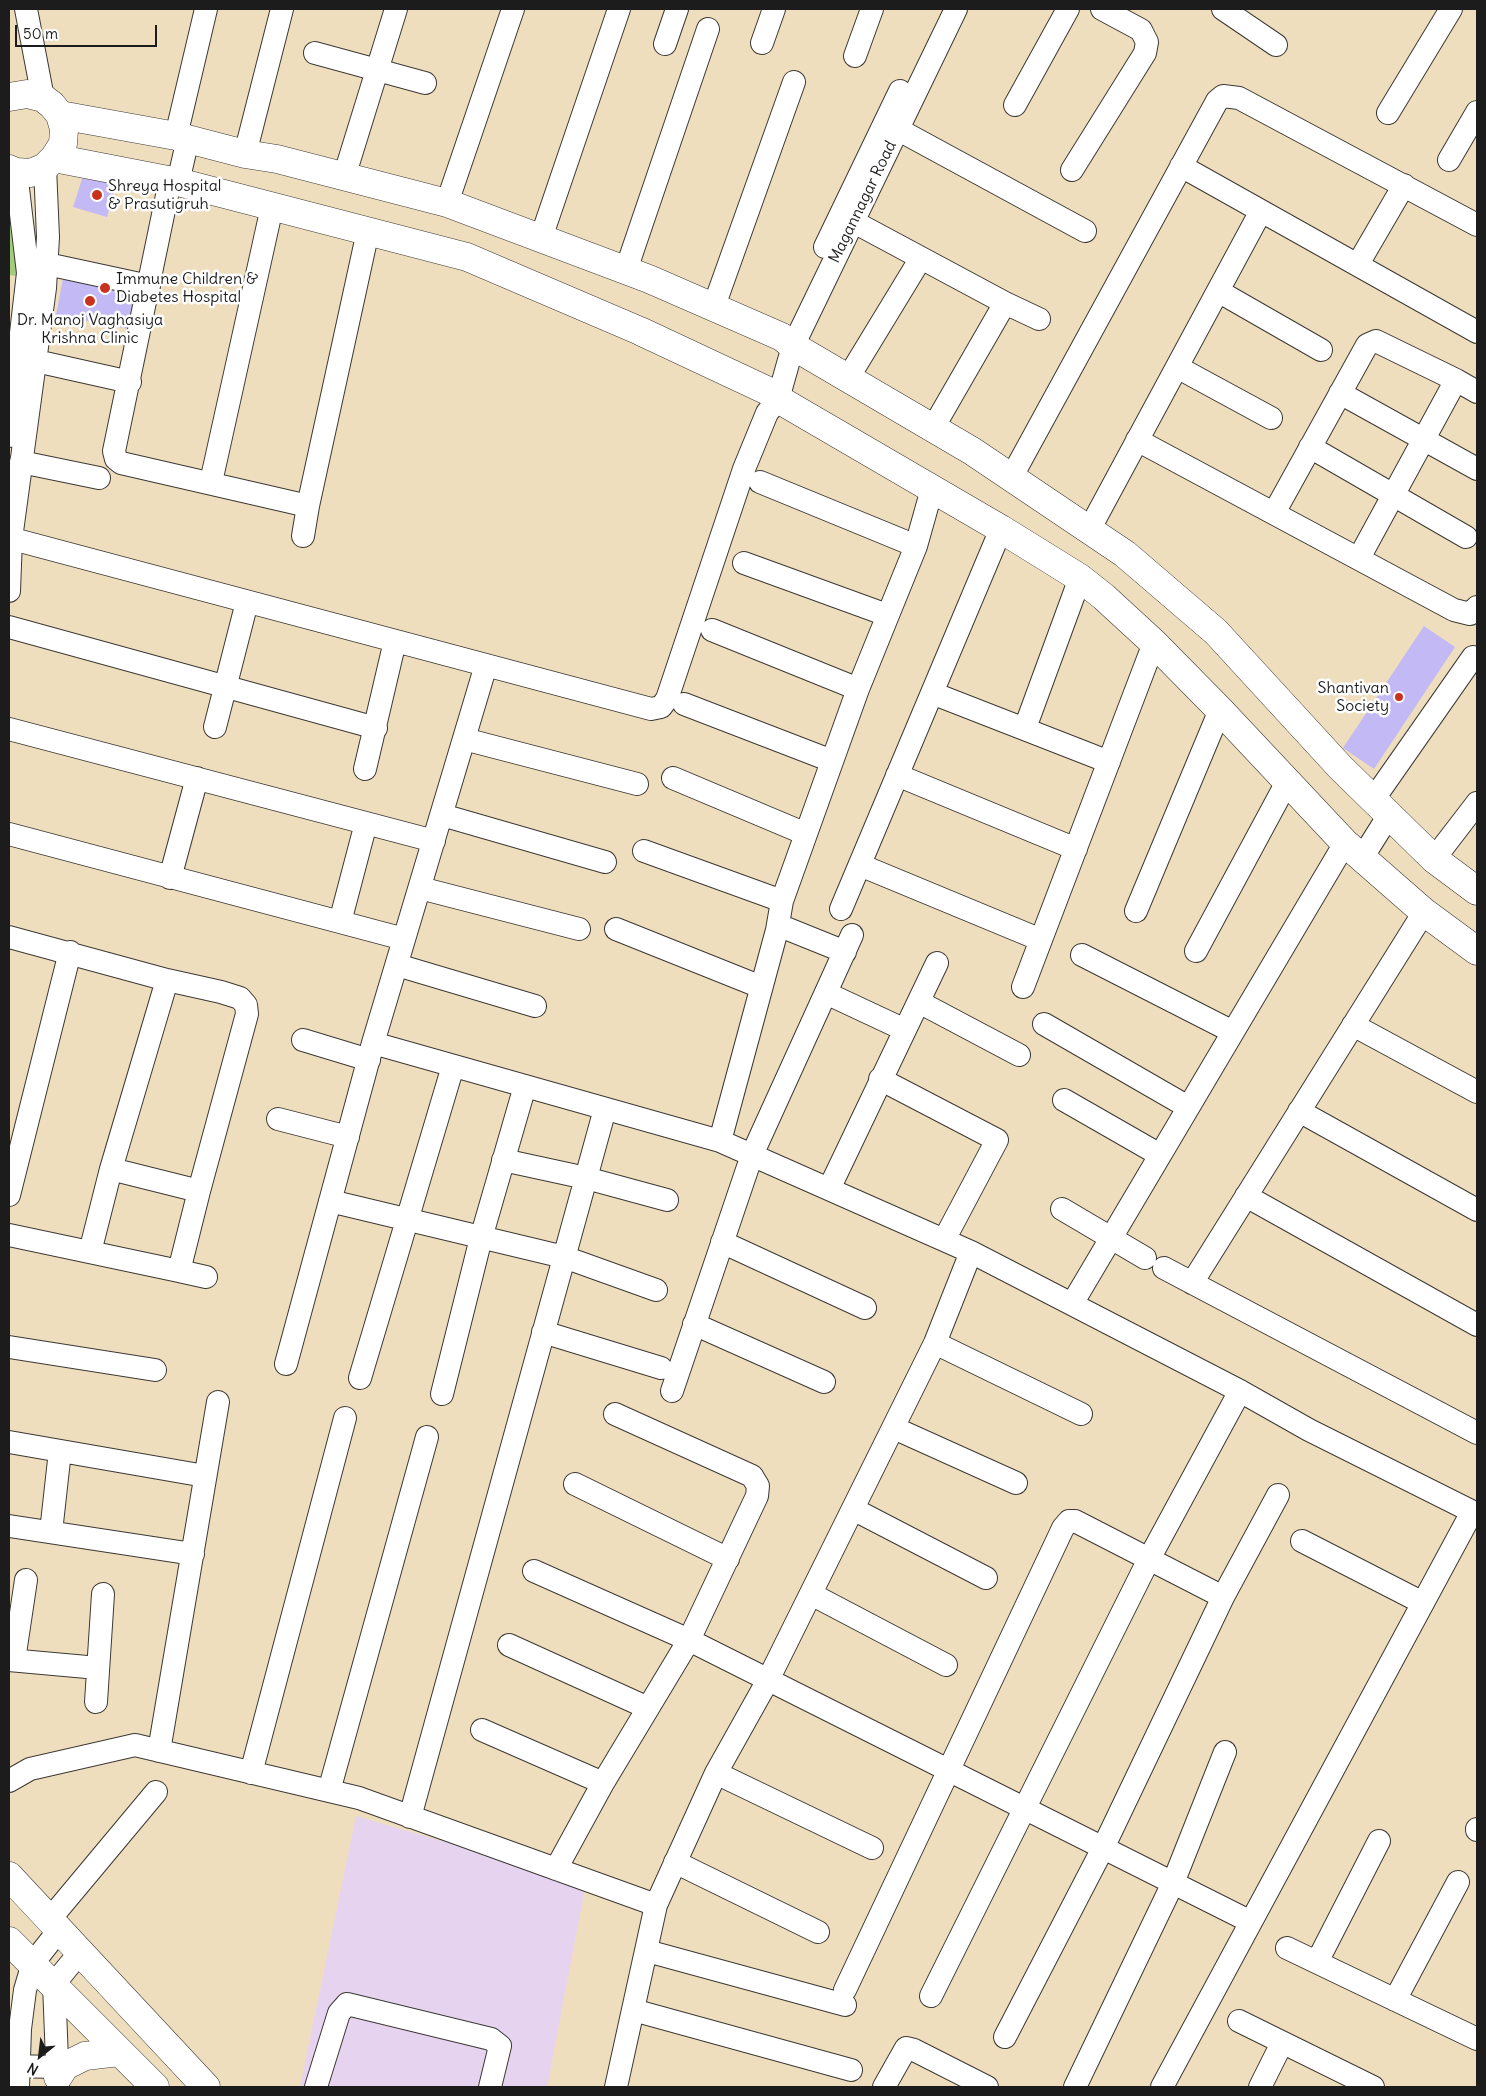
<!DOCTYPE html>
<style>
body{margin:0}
#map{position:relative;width:1486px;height:2096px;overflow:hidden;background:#efdebd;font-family:Delius,sans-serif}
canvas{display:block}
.frame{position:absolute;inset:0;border:10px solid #1c1c1c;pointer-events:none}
.north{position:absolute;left:15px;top:2031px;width:50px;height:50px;-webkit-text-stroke:4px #fff;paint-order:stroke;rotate:209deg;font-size:14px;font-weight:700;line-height:20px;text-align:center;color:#1c1c1c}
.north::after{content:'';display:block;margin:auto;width:18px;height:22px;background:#1c1c1c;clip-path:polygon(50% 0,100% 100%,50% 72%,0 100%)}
.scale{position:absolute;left:15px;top:25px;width:142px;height:22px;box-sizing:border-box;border:2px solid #1c1c1c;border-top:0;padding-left:6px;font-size:15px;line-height:18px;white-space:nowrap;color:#1c1c1c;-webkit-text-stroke:4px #fff;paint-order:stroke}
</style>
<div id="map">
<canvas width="1486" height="2096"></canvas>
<div class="frame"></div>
<div class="north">N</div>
<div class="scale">50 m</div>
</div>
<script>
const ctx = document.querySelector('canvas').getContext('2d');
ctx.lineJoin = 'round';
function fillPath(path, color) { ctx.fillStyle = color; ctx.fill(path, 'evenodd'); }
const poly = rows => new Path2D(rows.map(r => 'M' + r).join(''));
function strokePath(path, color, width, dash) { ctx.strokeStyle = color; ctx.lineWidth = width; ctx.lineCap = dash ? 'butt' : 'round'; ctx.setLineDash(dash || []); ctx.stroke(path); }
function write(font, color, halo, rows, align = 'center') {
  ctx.font = font + ' Delius,sans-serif'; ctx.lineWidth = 5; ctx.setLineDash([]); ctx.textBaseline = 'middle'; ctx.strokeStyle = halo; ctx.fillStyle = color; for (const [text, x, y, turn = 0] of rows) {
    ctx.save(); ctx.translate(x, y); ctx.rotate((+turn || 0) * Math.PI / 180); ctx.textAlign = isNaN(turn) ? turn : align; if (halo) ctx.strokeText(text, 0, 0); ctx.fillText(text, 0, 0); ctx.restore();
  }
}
const built = poly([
 [356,1816,586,1883,547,2087,300,2087]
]);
const green = poly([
 [9,215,17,216,17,276,9,275]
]);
const building = poly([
 [86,176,118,178,107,217,73,207,82,179],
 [64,273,137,287,129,329,56,315],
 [1424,626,1455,647,1374,769,1343,748]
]);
const minor = poly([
 [26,9,43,98],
 [1223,9,1276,45],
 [762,43,774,9],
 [665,44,677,9],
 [315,53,425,83],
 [855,56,872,9],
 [1015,105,1068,9],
 [1388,113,1451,9],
 [887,121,899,130,1085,231],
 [176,136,206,9],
 [245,154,282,9],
 [1449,160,1477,112],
 [1181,166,1477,332],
 [1072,170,1145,53,1147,42,1141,30,1102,9],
 [344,177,396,9],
 [170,181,114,451,116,459,121,463,308,506,368,231],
 [178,182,188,139],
 [447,203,513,9],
 [854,222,1005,303,1039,319],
 [541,238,619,9],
 [825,247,900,91],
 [47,264,149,286],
 [1358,264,1404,185],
 [626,270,708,29],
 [1218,291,1321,350],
 [714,306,794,82],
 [36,361,130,382],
 [1177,367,1271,418],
 [848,378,921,258],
 [1340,393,1477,469],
 [933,428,1005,303],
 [9,436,28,273,16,172],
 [1137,440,1454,610,1470,614,1477,607],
 [1310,447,1466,537],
 [21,462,99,478],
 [1011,478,1217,101,1223,96,1239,98,1477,225],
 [211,482,272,207],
 [760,482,916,546],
 [1274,513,1367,345,1376,341,1456,380,1477,392],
 [1089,530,1261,211],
 [303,536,308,506],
 [9,538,651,709,661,707,667,699,744,469,767,413,778,399,793,346,956,9],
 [1359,558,1456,380],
 [744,563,887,615],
 [9,591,11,539,45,288,48,237,45,167],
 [9,627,376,728],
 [712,630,858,689],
 [932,693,1109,762],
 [684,704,832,761],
 [215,727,247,602],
 [1025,728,1080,578],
 [9,729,434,841],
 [464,739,637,784],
 [365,769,395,641],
 [897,775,1076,849],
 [673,778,806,834],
 [1373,800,1473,657],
 [442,815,605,862],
 [9,834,404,939],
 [644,851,782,901],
 [1362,858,1389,815],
 [1434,859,1477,803],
 [860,865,1041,940],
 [170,878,197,778],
 [420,888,579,929],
 [841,909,1001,529],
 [1136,911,1220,710],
 [340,922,366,823],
 [778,925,845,952],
 [616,929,761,987],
 [9,937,167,980,221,992,240,998,246,1005,247,1014,199,1191,179,1271,9,1235],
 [1196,951,1287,782],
 [1082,955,1233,1032],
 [397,965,535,1006],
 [1023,987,1154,643],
 [826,993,905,1030],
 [919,1002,1019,1055],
 [1044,1024,1188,1107],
 [1353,1025,1477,1092],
 [303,1040,369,1060],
 [373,1043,720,1141,971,1252],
 [880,1079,997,1140,944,1240],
 [1064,1100,1160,1155],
 [1299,1111,1477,1210],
 [278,1119,348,1137],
 [720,1141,777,930,782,901,858,689,916,546,932,489],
 [503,1160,586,1178,667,1200],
 [111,1169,199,1191],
 [829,1189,937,963],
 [9,1195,70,952],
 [1246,1196,1477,1325],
 [330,1201,564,1257,656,1290],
 [1062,1209,1145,1258],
 [722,1242,865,1308],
 [90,1252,111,1169,167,980],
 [1164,1268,1477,1433],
 [179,1271,206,1277],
 [1192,1283,1424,912],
 [1072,1304,1345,843],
 [694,1324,824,1382],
 [543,1332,661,1368],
 [935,1343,1081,1414],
 [9,1347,155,1370],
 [286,1364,373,1043,486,665],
 [360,1378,453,1066],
 [672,1391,752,1155,852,935],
 [442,1394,481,1238,525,1086],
 [894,1428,1016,1483],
 [9,1442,205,1476],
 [575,1484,728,1559],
 [853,1509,986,1578],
 [9,1526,193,1554],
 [51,1532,60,1451],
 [1302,1541,1423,1603],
 [534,1571,689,1640,1251,1922],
 [811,1594,946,1665],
 [509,1645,648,1708],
 [9,1660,98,1668],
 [14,1660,26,1580],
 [96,1702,103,1594],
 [482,1730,603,1783],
 [159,1751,218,1402],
 [251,1773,345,1418],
 [716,1773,872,1848],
 [9,1781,30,1769,135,1745,359,1798,656,1905],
 [329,1791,427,1437],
 [410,1817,605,1109],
 [1477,1829,1477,1830],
 [675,1862,818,1932],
 [556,1869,603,1783,689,1640,757,1496,758,1486,752,1476,615,1414],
 [50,1919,156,1792],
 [1287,1948,1477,2039],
 [647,1951,845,2005],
 [1317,1962,1379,1841],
 [845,1990,1063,1528,1069,1521,1075,1521,1223,1597],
 [931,1996,1149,1559,1240,1391],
 [1395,2000,1458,1882],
 [633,2010,851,2070],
 [1239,2021,1373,2087],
 [1005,2037,1103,1848,1223,1597,1278,1495],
 [9,2066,57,2067],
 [58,2086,54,1984,81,1951],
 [18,2087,20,2029,25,1990,33,1963,60,1929],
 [316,2087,339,2013,347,2004,491,2039,500,2046,490,2087],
 [616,2087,656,1905,716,1773,768,1680,935,1343,971,1252,1240,1391,1309,1430,1477,1514],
 [884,2087,906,2048,914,2050,987,2087],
 [1075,2087,1173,1883,1225,1752],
 [1162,2087,1472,1512],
 [1260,2087,1282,2043]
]);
const major = poly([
 [9,97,27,94,43,98,52,105,60,115,64,129,63,144,54,158,45,167,31,173,16,172,9,169],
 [60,115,176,136,245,154,277,159,447,203,649,279,782,337,793,346,972,451,1125,554,1216,632,1340,767,1434,859,1477,891],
 [54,158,178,182,467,257,640,331,768,391,778,399,1001,529,1080,578,1104,597,1154,643,1220,710,1345,843,1424,912,1477,951],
 [9,1876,206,2087],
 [9,1941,155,2087],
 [58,2077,65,2066,85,2056,119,2052]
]);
const markers = [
 [97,195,6,"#c8321e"],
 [105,288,6,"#c8321e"],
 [90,301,6,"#c8321e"],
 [1399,697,5,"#c8321e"]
];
const poiNames = [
 ["Shreya Hospital",108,186],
 ["& Prasutigruh",108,204],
 ["Immune Children &",116,279],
 ["Diabetes Hospital",116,297],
 ["Dr. Manoj Vaghasiya",90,320,"center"],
 ["Krishna Clinic",90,338,"center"],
 ["Shantivan",1389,688,"right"],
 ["Society",1389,706,"right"]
];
const streetNames = [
 ["Magannagar Road",863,202,-64]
];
fillPath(built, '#e6d3f0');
fillPath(green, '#a2ce7b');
fillPath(building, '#c3b9f5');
strokePath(minor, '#3c3934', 24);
strokePath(major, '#3c3934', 29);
strokePath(minor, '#fff', 22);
strokePath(major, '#fff', 28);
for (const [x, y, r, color] of markers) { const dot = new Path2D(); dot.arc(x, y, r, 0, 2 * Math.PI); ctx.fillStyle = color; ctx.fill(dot); strokePath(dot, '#fff', 2); }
write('16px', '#1c1c1c', '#fff', poiNames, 'left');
write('16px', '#1c1c1c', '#fff', streetNames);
</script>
